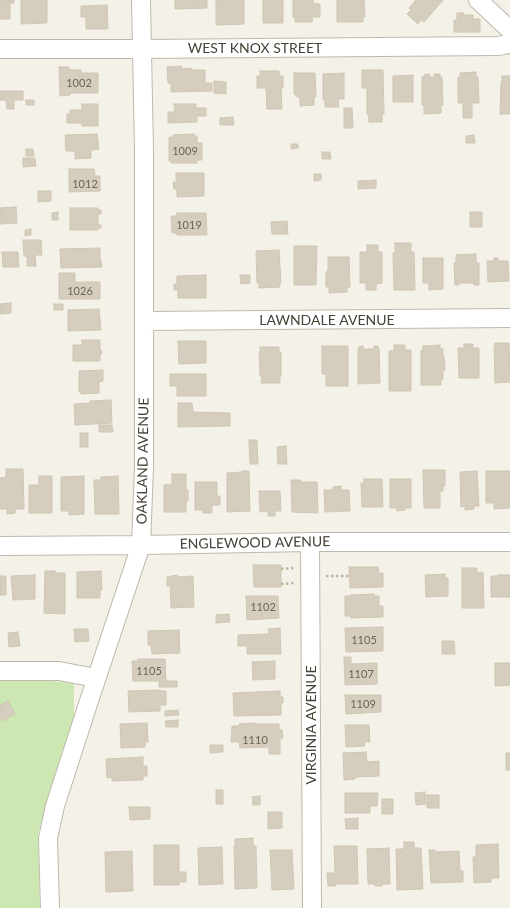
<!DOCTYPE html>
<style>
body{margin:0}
canvas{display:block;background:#f4f1e9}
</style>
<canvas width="510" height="908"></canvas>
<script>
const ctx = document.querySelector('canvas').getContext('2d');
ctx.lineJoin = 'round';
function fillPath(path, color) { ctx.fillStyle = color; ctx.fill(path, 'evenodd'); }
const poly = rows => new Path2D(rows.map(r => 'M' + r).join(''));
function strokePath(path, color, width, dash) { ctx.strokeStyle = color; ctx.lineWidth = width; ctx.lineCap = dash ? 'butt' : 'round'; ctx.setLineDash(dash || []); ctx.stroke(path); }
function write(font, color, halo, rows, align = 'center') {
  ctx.font = font + ' Lato,sans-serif'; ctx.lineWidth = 4; ctx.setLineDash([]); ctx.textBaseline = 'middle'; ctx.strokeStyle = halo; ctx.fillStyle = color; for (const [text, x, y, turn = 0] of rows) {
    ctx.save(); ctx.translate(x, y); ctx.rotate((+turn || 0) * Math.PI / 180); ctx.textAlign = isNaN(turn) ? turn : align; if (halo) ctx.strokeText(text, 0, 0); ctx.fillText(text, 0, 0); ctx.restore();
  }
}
const green = poly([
 [0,680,35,680,74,683,74,721,47,801,38,834,40,908,0,908]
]);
const building = poly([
 [0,0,14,0,14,3,10,3,10,19,0,19,0,0],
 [21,0,47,0,47,23,21,24,21,0],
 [175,0,207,0,207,8,175,9,175,0],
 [216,0,244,0,244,24,216,25,216,0],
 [263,0,283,0,283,23,263,23,263,0],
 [293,0,313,0,313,3,320,4,320,17,313,17,312,22,295,22,295,17,293,18,293,0],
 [337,0,364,0,365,17,363,17,363,22,337,22,337,0],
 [416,0,443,0,424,22,421,20,418,24,407,14,411,10,409,8,416,0],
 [107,5,108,29,86,29,86,17,81,17,81,6,107,5],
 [457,13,464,13,463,15,473,15,473,19,480,19,480,32,454,32,454,20,457,20,457,13],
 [181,66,182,69,191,68,191,70,205,70,205,83,212,83,212,91,171,92,171,83,168,83,167,67,181,66],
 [59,67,69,67,70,70,81,70,81,73,98,73,98,93,70,93,70,95,60,96,59,67],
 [362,70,383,70,384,114,382,114,382,122,369,122,368,114,367,114,367,88,362,88,362,70],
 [260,71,279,71,279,76,283,76,283,88,281,88,282,109,267,109,266,88,257,88,257,76,260,76,260,71],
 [476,72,476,77,478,77,479,103,472,103,472,118,463,118,463,103,458,103,458,77,460,78,460,73,476,72],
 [294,73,315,73,316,97,314,97,314,105,300,106,300,99,294,94,294,73],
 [344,73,344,99,338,99,339,107,325,107,325,100,323,100,323,74,344,73],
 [429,74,429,77,435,77,434,74,440,74,440,77,442,77,443,105,441,105,441,113,424,114,424,105,422,105,422,77,424,77,424,75,429,74],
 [413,75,413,102,393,102,393,76,413,75],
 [502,76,510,76,510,114,500,114,501,82,502,82,502,76],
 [214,81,226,82,226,94,214,93,214,81],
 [0,91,23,91,23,100,14,100,14,109,7,109,6,100,0,100,0,91],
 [26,100,34,100,34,105,26,105,26,100],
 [82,104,98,104,98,126,82,126,81,123,67,123,67,114,70,114,70,110,82,110,82,104],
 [174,104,196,104,196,108,206,108,206,116,197,116,197,122,168,123,168,112,175,112,174,104],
 [344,108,352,108,353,128,344,128,344,108],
 [233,117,234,125,220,125,220,118,233,117],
 [97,134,99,149,91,150,91,158,75,159,75,151,66,151,65,135,97,134],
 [194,134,194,136,197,136,197,143,202,143,202,160,197,160,197,163,171,163,171,161,169,161,169,137,173,137,173,135,194,134],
 [474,135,475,143,466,143,466,136,474,135],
 [291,144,298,144,298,148,291,149,291,144],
 [26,149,33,149,34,156,26,156,26,149],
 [322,152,330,152,331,159,322,159,322,152],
 [23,158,35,158,36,166,23,167,23,158],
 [69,169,94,169,95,176,100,176,100,191,69,192,69,169],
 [176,173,204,173,204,196,177,197,177,189,174,189,173,182,176,183,176,173],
 [314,174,321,174,321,180,314,181,314,174],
 [376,180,376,188,358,189,358,181,376,180],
 [38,191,51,191,51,201,38,202,38,191],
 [16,207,17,223,0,224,0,208,16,207],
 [70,208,98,208,98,210,101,210,101,214,98,214,98,225,101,225,101,228,98,228,98,230,70,230,70,208],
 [58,212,58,220,52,220,52,213,58,212],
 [470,212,482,212,482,227,470,227,470,212],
 [177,213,206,213,207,235,177,235,177,233,172,233,171,216,177,216,177,213],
 [287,221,288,234,272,234,271,222,287,221],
 [31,229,31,235,25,236,25,230,31,229],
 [23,240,41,240,42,255,35,255,36,266,27,266,27,256,24,256,23,240],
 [395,243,411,243,411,252,414,252,415,290,394,290,393,253,395,253,395,243],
 [367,245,378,245,378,252,382,252,382,283,376,284,376,290,366,290,366,283,360,283,360,252,367,252,367,245],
 [294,246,317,246,316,285,294,285,294,246],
 [100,248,100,260,101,260,102,267,61,268,60,249,100,248],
 [279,250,281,283,279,283,280,287,259,288,259,283,257,283,256,251,279,250],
 [2,252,18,252,19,267,3,267,2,252],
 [476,254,476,263,479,263,479,285,474,285,474,283,459,283,459,285,455,285,454,263,456,263,456,255,476,254],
 [328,257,349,257,350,287,347,287,347,292,329,293,329,287,326,287,326,272,328,271,328,257],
 [423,258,443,258,443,289,429,290,429,283,423,283,423,258],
 [494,258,498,258,498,261,508,261,509,281,488,282,487,261,494,261,494,258],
 [59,273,75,273,75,282,100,282,100,299,59,299,59,273],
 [206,275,206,298,178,298,178,290,174,290,174,284,177,284,177,276,206,275],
 [240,275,250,275,250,283,241,284,240,275],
 [11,303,11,313,0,314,0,304,11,303],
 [54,304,63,304,63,310,54,310,54,304],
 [99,309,101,330,68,331,68,310,99,309],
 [82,340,100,340,100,350,101,350,102,354,100,354,100,361,73,361,73,345,82,345,82,340],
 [178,341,206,341,206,363,179,364,178,341],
 [495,343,509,343,510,382,495,383,494,346,495,346,495,343],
 [464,344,473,344,473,348,479,348,479,378,459,378,458,348,464,348,464,344],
 [394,345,405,345,405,350,411,350,411,391,389,391,389,351,394,351,394,345],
 [440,345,440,349,443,349,443,357,444,357,445,370,443,370,443,379,441,379,441,385,421,385,421,350,423,350,423,346,440,345],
 [322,346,348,346,348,386,326,386,326,374,322,374,322,346],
 [363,346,363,349,374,349,374,346,378,346,378,348,379,348,380,383,358,384,358,349,359,349,358,347,363,346],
 [260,347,279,347,279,352,281,352,281,376,280,376,280,383,261,383,262,376,260,376,259,353,260,353,260,347],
 [103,370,103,381,99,382,99,393,81,394,81,392,79,392,79,371,103,370],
 [170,374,206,374,206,396,177,396,177,386,170,386,170,374],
 [111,400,112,423,75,425,74,404,90,403,90,401,111,400],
 [178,403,192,403,193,412,230,413,230,426,178,427,178,403],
 [99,425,112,425,113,432,99,432,99,425],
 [80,433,88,433,88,447,80,447,80,433],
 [249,440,257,440,258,464,250,464,249,440],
 [286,446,287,464,278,464,277,447,286,446],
 [6,469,23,469,24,509,15,509,15,513,7,514,7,509,0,509,0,478,6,477,6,469],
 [423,470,445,470,445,486,443,486,443,491,440,491,440,508,424,508,423,470],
 [242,471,249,471,250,511,227,512,227,473,242,472,242,471],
 [477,471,479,506,474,506,474,509,465,510,465,506,461,507,460,472,477,471],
 [486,471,510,471,510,508,494,509,494,503,486,503,486,471],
 [172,474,186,474,186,490,188,490,188,501,186,501,186,512,164,512,164,485,172,484,172,474],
 [39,476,52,476,52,513,29,513,29,485,39,485,39,476],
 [84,476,84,514,69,515,69,511,61,511,61,477,84,476],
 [118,476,119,514,95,514,94,480,101,480,101,477,118,476],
 [364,479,382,479,383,507,362,507,361,483,364,483,364,479],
 [390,479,411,479,411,508,405,508,405,510,397,511,397,508,390,508,390,479],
 [291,480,301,480,300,482,317,482,318,513,292,512,291,480],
 [195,482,217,482,217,496,220,496,220,505,212,505,212,513,203,513,203,510,195,510,195,482],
 [341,486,341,490,349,490,350,511,325,512,324,490,333,490,333,487,341,486],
 [259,491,280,491,281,511,275,511,275,516,268,516,268,511,260,512,259,491],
 [253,565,281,565,281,587,254,587,253,565],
 [349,567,378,567,379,573,383,573,383,587,350,588,349,567],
 [462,568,477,568,477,573,483,572,484,608,462,608,462,568],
 [45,571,55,571,55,573,65,573,65,614,44,613,45,571],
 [101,571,102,590,100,590,100,598,77,598,77,572,101,571],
 [445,574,445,578,448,578,448,596,426,597,425,575,445,574],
 [35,575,35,599,13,600,11,576,35,575],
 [177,575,177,577,193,576,194,607,171,608,170,586,167,586,167,577,177,575],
 [498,575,510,575,510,597,491,597,491,576,498,576,498,575],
 [0,576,6,576,6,595,0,595,0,576],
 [374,594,374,596,379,596,379,606,383,606,383,617,351,618,350,616,345,616,345,596,350,596,350,595,374,594],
 [246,596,278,596,279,618,247,620,246,596],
 [229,614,230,622,216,623,216,615,229,614],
 [383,627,383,651,346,652,345,628,383,627],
 [280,628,281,654,247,654,247,646,238,646,238,635,269,634,268,629,280,628],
 [74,629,88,629,89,641,75,642,74,629],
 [179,630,180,653,152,654,151,645,148,645,148,631,179,630],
 [18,632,20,646,9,647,8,633,18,632],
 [442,641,454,641,455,654,442,654,442,641],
 [344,657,351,657,351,664,377,663,377,684,345,685,344,657],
 [138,659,165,659,166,681,177,681,177,687,159,687,159,681,133,681,132,661,139,661,138,659],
 [275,661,275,679,253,680,252,662,275,661],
 [495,663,510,663,510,685,495,686,495,663],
 [160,690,160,691,166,691,166,705,160,705,160,711,129,712,128,691,160,690],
 [280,691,280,697,283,697,283,703,281,704,281,715,234,716,233,693,280,691],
 [345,695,381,695,381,712,346,714,345,695],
 [8,701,15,714,2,721,0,717,0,705,8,701],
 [178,710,179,715,165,716,165,711,178,710],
 [178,720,178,727,166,727,165,721,178,720],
 [147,723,148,742,145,742,145,747,121,748,120,724,147,723],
 [255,723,255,724,279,724,279,730,282,730,283,738,280,738,280,754,269,754,269,747,240,748,239,742,231,742,232,726,239,726,239,724,255,723],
 [345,725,369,725,370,742,364,742,365,746,346,747,345,725],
 [210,745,223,745,223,752,210,753,210,745],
 [366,752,367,762,379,761,379,776,355,777,355,779,344,780,343,753,366,752],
 [506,753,510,753,510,770,506,770,506,753],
 [143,757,143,766,147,766,147,776,143,776,143,780,112,781,112,777,107,778,106,759,143,757],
 [216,790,223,790,223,804,216,804,216,790],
 [425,792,426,804,416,805,415,793,425,792],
 [345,793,378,793,377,806,370,806,370,813,345,813,345,793],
 [427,795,439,795,439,808,427,808,427,795],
 [260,796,260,805,253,805,252,797,260,796],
 [382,799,393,799,393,814,382,814,382,799],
 [129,807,150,807,150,819,130,820,129,807],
 [268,812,282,812,282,828,268,829,268,812],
 [358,818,358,829,346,829,345,819,358,818],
 [253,838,253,846,256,846,257,888,235,889,234,846,235,847,235,839,253,838],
 [404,842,414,842,414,848,421,848,423,889,397,890,396,849,404,849,404,842],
 [498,844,499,878,491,878,491,882,474,883,473,857,476,857,476,845,498,844],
 [154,845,179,845,179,872,186,872,186,882,179,882,179,885,154,885,154,845],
 [334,846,357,846,358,884,336,884,336,886,328,886,327,873,335,873,334,846],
 [222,847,223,884,199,885,198,848,222,847],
 [389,848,390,884,382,884,382,886,375,886,375,884,368,884,367,849,389,848],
 [270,850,292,850,294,889,272,890,270,850],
 [429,850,435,850,435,852,459,851,460,871,463,871,463,882,431,883,429,850],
 [132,851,133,891,106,892,105,852,132,851]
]);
const path = poly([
 [281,569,294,568],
 [326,576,350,576],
 [281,584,295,583]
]);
const minor = poly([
 [478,0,510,30],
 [0,49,141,49,498,46,510,44],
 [144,321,510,318],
 [310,542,312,908],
 [0,546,141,545,310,542,510,542],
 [0,671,59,671,96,678],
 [50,908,48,838,55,806,88,704,141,545,144,468,144,151,141,0]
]);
const numberNames = [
 ["1002",79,83],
 ["1009",185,151],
 ["1012",85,184],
 ["1019",189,225],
 ["1026",80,291],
 ["1102",263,607],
 ["1105",364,640],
 ["1105",149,671],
 ["1107",361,674],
 ["1109",363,704],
 ["1110",255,740]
];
const streetNames = [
 ["WEST KNOX STREET",255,48],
 ["LAWNDALE AVENUE",327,320],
 ["OAKLAND AVENUE",143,461,-89],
 ["ENGLEWOOD AVENUE",255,543,-1],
 ["VIRGINIA AVENUE",311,725,-90]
];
fillPath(green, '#cde7b3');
fillPath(building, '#d5cdbe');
strokePath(building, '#d0c6b2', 1);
strokePath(minor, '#bfb9ab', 20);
strokePath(path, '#c1b69d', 2.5, [2.5, 2.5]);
strokePath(minor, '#fff', 18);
write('11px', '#6a6559', null, numberNames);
write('14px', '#474237', '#fff', streetNames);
</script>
